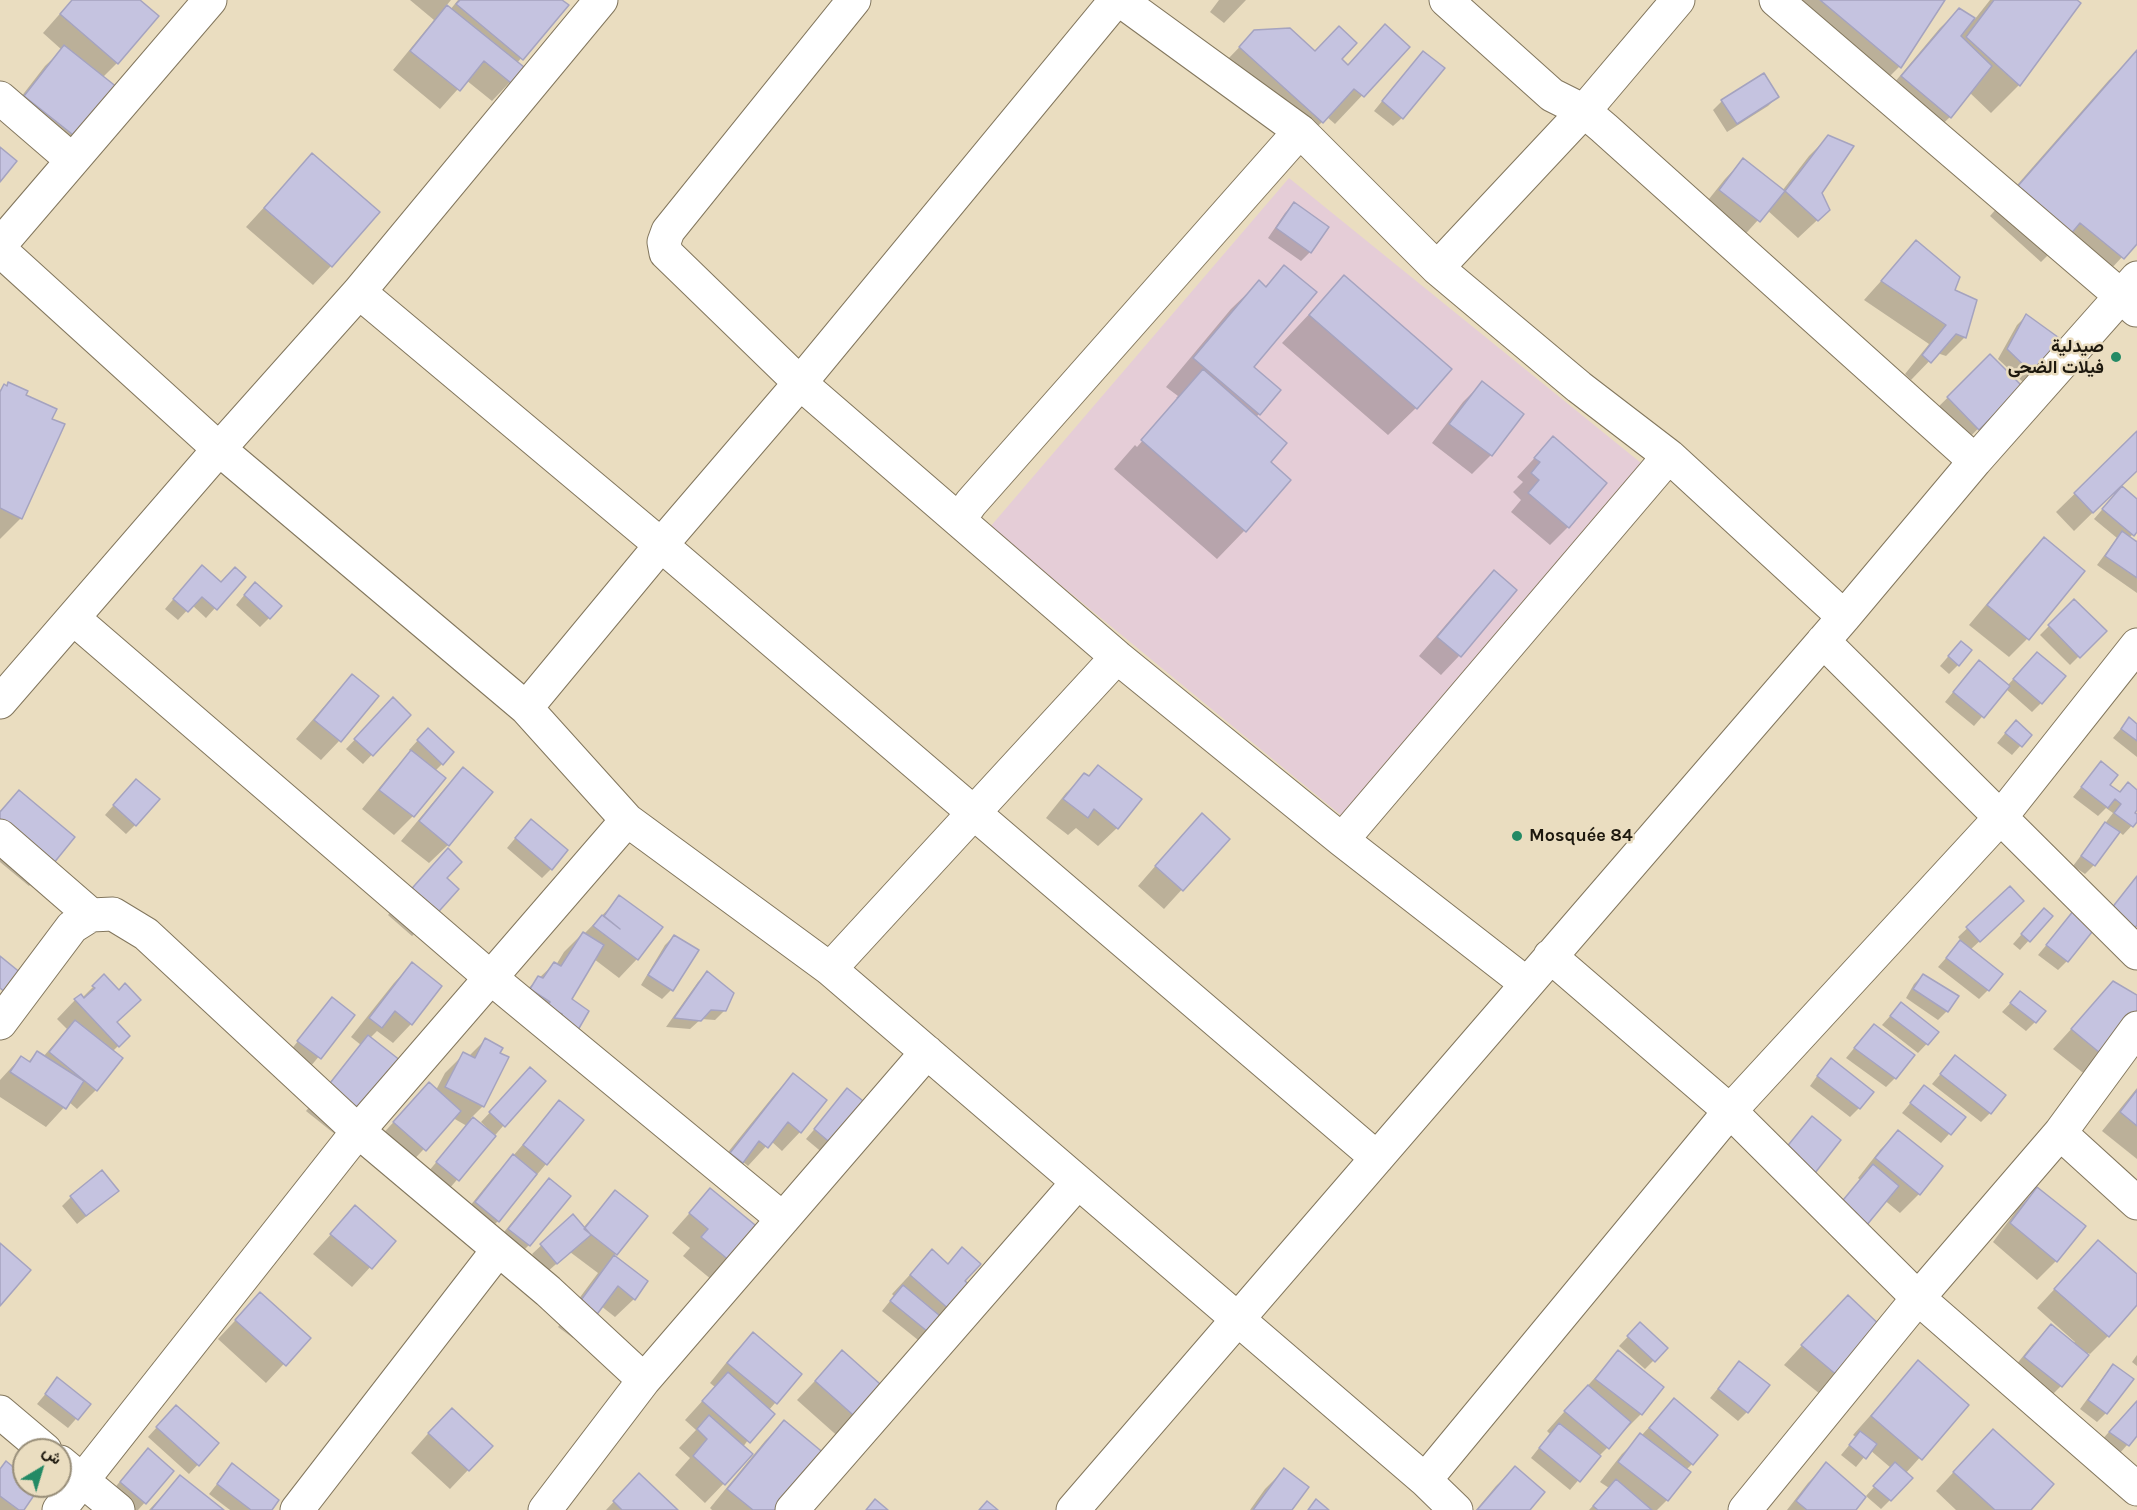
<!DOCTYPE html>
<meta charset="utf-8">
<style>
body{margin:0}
#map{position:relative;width:2137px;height:1510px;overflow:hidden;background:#eaddc0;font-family:Karla,Vazirmatn,sans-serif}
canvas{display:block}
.north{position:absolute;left:12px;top:1438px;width:60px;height:60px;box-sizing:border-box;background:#eaddc0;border:2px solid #988e79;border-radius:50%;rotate:38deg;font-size:16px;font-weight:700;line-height:24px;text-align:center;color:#1d180e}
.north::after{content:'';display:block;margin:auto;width:21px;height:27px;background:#238a65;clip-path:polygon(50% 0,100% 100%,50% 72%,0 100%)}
</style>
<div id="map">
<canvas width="2137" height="1510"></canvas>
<div class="north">ش</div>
</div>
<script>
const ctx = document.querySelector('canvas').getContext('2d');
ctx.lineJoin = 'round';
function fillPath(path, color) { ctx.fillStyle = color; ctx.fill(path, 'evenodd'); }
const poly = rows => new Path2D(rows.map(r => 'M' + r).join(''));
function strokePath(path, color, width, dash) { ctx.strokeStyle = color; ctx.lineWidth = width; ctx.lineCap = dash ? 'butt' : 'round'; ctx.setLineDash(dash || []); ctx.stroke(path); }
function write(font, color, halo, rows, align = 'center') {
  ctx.font = font + ' Karla,Vazirmatn,sans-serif'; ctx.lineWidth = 5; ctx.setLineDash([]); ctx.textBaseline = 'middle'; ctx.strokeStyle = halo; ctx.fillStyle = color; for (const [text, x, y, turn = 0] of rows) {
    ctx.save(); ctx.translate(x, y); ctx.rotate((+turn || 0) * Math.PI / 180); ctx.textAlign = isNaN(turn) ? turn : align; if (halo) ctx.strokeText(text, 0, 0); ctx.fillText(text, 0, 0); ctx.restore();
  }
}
const education = poly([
 [1289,178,1646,467,1342,816,990,527]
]);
const shadow = poly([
 [72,0,137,0,117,63,102,78,116,88,58,156,7,115,45,66,62,50,43,33],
 [410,0,451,0,446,6,450,10,458,0,560,0,566,5,517,63,510,82,492,101,466,80,440,109,393,70,434,20],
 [1219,0,1246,0,1224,23,1210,12],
 [1760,0,1943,0,1899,67,1872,94],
 [1990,0,2075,0,2079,3,2019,85,1991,113,1969,92,1950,117,1931,135,1884,95,1940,28,1959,10,1975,19],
 [1385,26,1408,47,1335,124,1327,117,1294,150,1227,60,1255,31,1340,59,1347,66],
 [2137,53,2137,241,2095,286,2052,251,2041,262,1990,216,2109,80],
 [1414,62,1402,118,1393,126,1374,111],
 [1777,97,1768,106,1727,132,1713,110,1722,101],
 [1828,137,1820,193,1828,210,1798,238,1767,210,1740,240,1701,209,1725,179,1743,160,1782,191,1809,156],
 [312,155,331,266,313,285,246,227],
 [1294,204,1310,252,1301,261,1268,238,1285,213],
 [1916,242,1953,291,1965,337,1946,356,1937,353,1911,380,1905,374,1929,344,1864,300],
 [1285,267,1252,368,1259,414,1256,417,1269,462,1289,480,1244,531,1217,559,1114,469,1135,445,1137,447,1180,398,1176,398,1178,396,1166,387,1231,309,1259,282,1265,287],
 [1344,277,1416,408,1388,435,1282,343],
 [2026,316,2033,374,2024,383,1998,359,2017,325],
 [1990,356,2020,386,1960,447,1929,416],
 [1482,383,1491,455,1472,474,1432,443,1463,402],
 [9,384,50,420,21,518,0,539,0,390],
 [2137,433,2137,469,2074,531,2056,512],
 [1553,438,1568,527,1550,545,1511,512,1521,500,1513,492,1523,482,1517,477],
 [2113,497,2137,501,2137,530,2129,538,2135,542,2137,540,2137,593,2097,565,2117,538,2094,519],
 [2044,539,2027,639,2009,657,1969,625,2025,558],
 [1494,572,1515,590,1459,656,1441,675,1419,656,1475,591],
 [193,576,221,584,243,577,206,618,192,605,178,620,165,609],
 [246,593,269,618,260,627,236,605],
 [2074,601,2104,631,2070,665,2040,635],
 [1952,652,1958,665,1949,674,1940,666],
 [2028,663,2041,703,2032,712,2006,689,1974,726,1945,702,1970,671,2007,686],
 [352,676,377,696,339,741,321,760,296,739,334,695],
 [393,699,409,715,363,764,346,749],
 [2129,719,2137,725,2137,757,2113,738],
 [2007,731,2030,735,2012,755,1997,743],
 [419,739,442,764,435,771,413,816,394,835,362,809,393,771,411,752,409,750],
 [2101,763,2108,785,2119,794,2137,792,2137,808,2133,813,2137,816,2137,820,2123,835,2118,831,2094,865,2085,874,2073,866,2113,813,2106,808,2098,816,2073,797],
 [1098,767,1117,828,1098,846,1076,828,1068,835,1046,818,1066,793,1085,775,1088,777],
 [463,769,448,845,429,863,401,841,445,788],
 [127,790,135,825,126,834,105,815],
 [19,792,47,868,29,886,0,862,0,811],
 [522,830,551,869,542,878,507,848],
 [1183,834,1228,839,1164,909,1138,886],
 [429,869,445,879,431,918,412,936,388,915],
 [2010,888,2013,910,1970,950,1988,990,1979,999,1938,967,1961,941,1958,937],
 [620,897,637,959,619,978,594,959,570,999,576,1029,520,996,554,964,556,965,564,952,583,933,584,934],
 [2074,912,2067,961,2058,970,2038,955],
 [2051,916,2020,950,2013,944,2035,919],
 [674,936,671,990,662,999,641,985,665,945],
 [412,964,411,1024,393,1043,377,1031,370,1038,336,1135,306,1111,361,1045,351,1037,394,983],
 [707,973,725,1010,715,1020,701,1019,690,1029,666,1027,698,982],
 [1923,975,1947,1011,1938,1020,1906,998,1914,984],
 [104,976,115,1023,128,1036,112,1052,121,1059,96,1090,77,1109,69,1102,46,1127,0,1097,0,1080,21,1057,28,1062,37,1053,43,1057,67,1029,57,1019,75,1000,82,998],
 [2114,982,2137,997,2087,1076,2053,1049],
 [2020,993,2035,1022,2026,1031,2002,1012],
 [332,999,353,1016,310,1067,290,1051],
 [1901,1004,1937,1033,1918,1053,1882,1025],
 [1865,1035,1895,1078,1886,1087,1846,1058],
 [485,1040,483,1106,471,1118,486,1129,487,1128,481,1122,522,1078,503,1126,449,1189,428,1172,467,1126,453,1118,406,1168,376,1141,429,1084,436,1090,445,1073,464,1054,469,1056],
 [1955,1057,1990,1113,1981,1122,1932,1084],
 [1822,1069,1859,1108,1850,1117,1810,1086],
 [793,1075,800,1132,782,1151,771,1141,748,1166,742,1161,723,1180,712,1172,775,1094],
 [1924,1087,1964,1117,1941,1143,1902,1113],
 [2137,1088,2137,1159,2102,1131],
 [848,1090,824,1154,806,1139],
 [551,1111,546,1164,498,1221,480,1239,457,1222,495,1175,513,1156],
 [1898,1132,1919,1194,1900,1213,1858,1178,1880,1150],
 [549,1180,569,1196,529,1245,510,1264,491,1248,531,1199],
 [2037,1189,2056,1261,2037,1280,1993,1242,2019,1207],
 [710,1190,757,1229,712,1280,683,1256,690,1248,672,1233],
 [117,1191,77,1224,62,1206,71,1197],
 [615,1192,646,1216,613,1257,634,1299,615,1317,601,1306,591,1320,573,1338,558,1327,598,1273,570,1252,547,1272,532,1254,573,1216,583,1228],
 [355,1208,394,1241,352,1287,313,1254],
 [2098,1242,2137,1276,2137,1303,2108,1336,2090,1354,2088,1353,2061,1386,2042,1405,2007,1376,2033,1344,2052,1326,2073,1344,2075,1342,2037,1308],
 [963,1249,963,1281,970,1288,923,1344,882,1311,894,1296,892,1294,932,1251,947,1265],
 [260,1294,308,1338,266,1383,218,1339],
 [1830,1315,1882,1329,1820,1394,1784,1365],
 [1640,1324,1666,1348,1645,1369,1619,1346],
 [753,1334,800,1374,769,1410,743,1447,751,1455,705,1503,675,1475,690,1458,679,1448,696,1430,685,1420,715,1387,710,1383,734,1353],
 [842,1352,887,1392,842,1440,797,1400],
 [1618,1352,1641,1414,1599,1456,1570,1490,1531,1458,1550,1434,1547,1431],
 [2137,1355,2137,1366,2132,1362],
 [1918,1362,1967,1405,1905,1474,1890,1500,1881,1509,1866,1496,1891,1468,1870,1450,1856,1467,1841,1455,1856,1437,1853,1435],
 [1739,1363,1747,1412,1738,1421,1710,1398],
 [2114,1366,2106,1413,2097,1422,2080,1409,2105,1375],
 [58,1379,89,1404,68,1428,37,1404],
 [1674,1400,1692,1464,1686,1470,1667,1500,1657,1510,1589,1510,1609,1488,1600,1482,1622,1454,1641,1436],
 [2137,1400,2137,1434,2119,1454,2101,1441],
 [167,1416,217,1444,189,1474,148,1437],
 [784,1422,789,1510,712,1510,710,1508,765,1441],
 [433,1428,468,1470,450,1489,411,1453],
 [1974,1450,2028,1510,1956,1510,1936,1491],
 [139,1459,172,1472,138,1510,133,1510,112,1491],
 [232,1465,271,1510,230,1510,209,1494],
 [1826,1465,1854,1510,1787,1510,1808,1483],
 [1515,1468,1529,1510,1476,1510,1496,1486],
 [0,1470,24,1478,24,1486,34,1486,22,1510,0,1510],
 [1284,1470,1290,1510,1250,1510,1265,1489],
 [180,1477,221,1510,149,1510],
 [621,1494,676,1510,606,1510]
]);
const building = poly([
 [72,0,140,0,159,16,118,64,60,14,72,0],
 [460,0,562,0,569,5,523,60,456,4,460,0],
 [1820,0,1945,0,1901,68,1820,0],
 [1994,0,2077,0,2081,3,2020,86,1966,37,1994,0],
 [447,5,524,67,511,83,484,61,460,91,410,51,447,5],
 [1959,8,1975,18,1961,36,1992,66,1951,118,1901,76,1959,8],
 [1385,24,1410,47,1364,97,1354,89,1323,123,1239,47,1254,30,1290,28,1315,51,1339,26,1357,43,1342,59,1348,65,1385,24],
 [64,45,118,88,77,138,24,96,64,45],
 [2137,50,2137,244,2124,259,2080,223,2070,235,2017,187,2137,50],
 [1423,51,1445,68,1403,119,1382,101,1423,51],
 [1764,73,1779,97,1737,124,1721,100,1764,73],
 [1828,135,1854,146,1822,193,1830,210,1818,221,1785,191,1828,135],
 [0,147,17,161,0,182,0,147],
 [312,153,380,212,332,267,264,208,312,153],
 [1743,158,1785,191,1760,222,1719,190,1743,158],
 [1294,202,1329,227,1311,253,1276,228,1294,202],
 [1916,240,1960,277,1955,290,1977,300,1966,338,1956,334,1931,363,1922,355,1946,325,1881,281,1916,240],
 [1284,265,1317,292,1254,367,1281,390,1260,415,1193,358,1259,280,1266,287,1284,265],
 [1344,275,1452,369,1417,409,1309,315,1344,275],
 [2026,314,2062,340,2034,375,2007,349,2026,314],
 [1990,354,2022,386,1979,430,1947,397,1990,354],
 [1203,369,1287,443,1271,462,1291,480,1246,532,1141,440,1203,369],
 [1482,381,1524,414,1492,456,1449,424,1482,381],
 [8,382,28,391,26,395,57,409,52,419,65,424,22,519,0,508,0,392,4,384,7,386,8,382],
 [2137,431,2137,471,2093,513,2074,493,2137,431],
 [1553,436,1607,483,1569,528,1528,493,1539,480,1531,473,1540,462,1534,458,1553,436],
 [2122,486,2137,499,2137,532,2134,536,2102,509,2122,486],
 [2122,531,2137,542,2137,578,2105,556,2122,531],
 [2044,537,2085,571,2029,640,1987,605,2044,537],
 [202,565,221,582,235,567,246,577,217,610,202,597,188,612,173,599,202,565],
 [1494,570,1517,590,1461,657,1437,637,1494,570],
 [255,582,282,606,270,619,244,595,255,582],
 [2074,599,2107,631,2080,658,2048,625,2074,599],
 [1961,641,1972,650,1959,666,1948,656,1961,641],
 [2037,652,2066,676,2042,704,2013,679,2037,652],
 [1979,660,2010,686,1984,718,1953,692,1979,660],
 [352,674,379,696,341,742,314,720,352,674],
 [393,697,411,715,373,756,354,739,393,697],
 [2129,717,2137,724,2137,741,2121,729,2129,717],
 [2016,720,2032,735,2022,747,2005,733,2016,720],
 [428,728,454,752,443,765,417,740,428,728],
 [411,750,446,778,414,817,379,790,411,750],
 [2101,761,2118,775,2110,785,2120,792,2128,782,2137,790,2137,810,2135,813,2137,814,2137,822,2133,827,2114,813,2121,804,2115,799,2108,808,2081,787,2101,761],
 [1098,765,1142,799,1118,829,1094,809,1088,818,1063,799,1084,773,1089,776,1098,765],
 [463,767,493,792,449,846,419,821,463,767],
 [136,779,160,799,136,826,113,805,136,779],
 [19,790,75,837,49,869,0,828,0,812,19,790],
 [1202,813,1230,839,1183,891,1155,866,1202,813],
 [531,819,568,850,552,870,515,838,531,819],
 [2105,822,2120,832,2095,866,2081,856,2105,822],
 [448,848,462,862,447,878,459,889,432,919,406,895,448,848],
 [2137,876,2137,925,2135,928,2111,909,2137,876],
 [2010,886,2024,901,1980,942,1966,927,2010,886],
 [619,895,663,927,638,960,593,926,602,915,620,929,604,916,619,895],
 [2044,908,2053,916,2030,942,2021,934,2044,908],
 [2074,910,2096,927,2068,962,2046,945,2074,910],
 [583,932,604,945,572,999,589,1011,578,1030,559,1019,562,1014,547,1007,550,1002,530,989,538,976,543,978,554,962,561,966,583,932],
 [674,935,699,950,673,991,648,975,674,935],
 [1960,940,2003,974,1989,991,1946,958,1960,940],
 [0,956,27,978,11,997,0,988,0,956],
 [412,962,442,986,412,1025,395,1011,382,1028,369,1018,412,962],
 [707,971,734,993,726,1011,711,1010,701,1021,674,1018,707,971],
 [104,974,119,990,125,983,141,1000,117,1022,130,1036,119,1047,74,999,81,994,84,998,95,988,92,986,104,974],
 [1923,974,1959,996,1948,1012,1913,989,1923,974],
 [2113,981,2137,995,2137,1022,2106,1058,2071,1029,2113,981],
 [2020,991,2046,1011,2036,1023,2010,1003,2020,991],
 [332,997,355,1015,321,1059,297,1041,332,997],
 [1901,1002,1939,1032,1928,1045,1890,1016,1901,1002],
 [75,1020,123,1058,97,1091,49,1052,75,1020],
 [1874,1024,1915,1055,1896,1079,1854,1048,1874,1024],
 [368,1035,401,1061,356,1117,323,1092,368,1035],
 [485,1038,503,1048,500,1053,509,1057,484,1107,445,1087,463,1052,475,1058,485,1038],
 [37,1051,84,1081,66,1109,10,1072,21,1056,30,1062,37,1051],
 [1955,1055,2006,1095,1991,1114,1940,1074,1955,1055],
 [1831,1058,1874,1092,1860,1109,1817,1076,1831,1058],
 [530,1067,546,1081,505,1127,489,1112,530,1067],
 [793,1073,827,1100,801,1133,788,1122,768,1148,759,1141,743,1163,730,1153,793,1073],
 [429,1082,461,1111,426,1151,393,1122,429,1082],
 [1924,1085,1966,1117,1951,1135,1910,1103,1924,1085],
 [847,1088,868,1105,834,1146,814,1129,847,1088],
 [2137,1090,2137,1126,2120,1112,2137,1090],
 [559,1100,584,1120,547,1165,523,1145,559,1100],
 [1812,1116,1841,1140,1815,1173,1785,1149,1812,1116],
 [473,1117,496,1136,459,1181,436,1162,473,1117],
 [1898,1130,1943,1166,1920,1195,1875,1158,1898,1130],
 [513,1154,537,1174,499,1222,475,1202,513,1154],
 [1873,1164,1899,1186,1866,1226,1839,1205,1873,1164],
 [102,1170,119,1191,86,1216,70,1196,102,1170],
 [549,1178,571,1196,530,1246,508,1229,549,1178],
 [2037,1187,2086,1226,2057,1262,2010,1223,2037,1187],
 [710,1188,760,1229,731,1262,701,1237,708,1229,689,1213,710,1188],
 [615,1190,648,1216,617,1255,584,1229,615,1190],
 [355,1205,396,1241,372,1269,330,1234,355,1205],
 [573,1214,591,1235,557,1264,540,1244,573,1214],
 [2098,1240,2137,1274,2137,1305,2109,1337,2054,1289,2098,1240],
 [0,1243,31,1270,0,1306,0,1243],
 [962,1247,981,1264,965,1281,972,1287,951,1311,910,1275,932,1249,948,1264,962,1247],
 [614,1255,648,1281,635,1300,618,1286,592,1321,576,1307,614,1255],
 [903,1285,946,1321,933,1336,890,1301,903,1285],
 [260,1292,311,1338,286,1366,235,1320,260,1292],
 [1848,1295,1884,1329,1839,1377,1801,1345,1848,1295],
 [1640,1322,1668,1348,1655,1362,1627,1336,1640,1322],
 [2051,1324,2089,1355,2062,1387,2024,1357,2051,1324],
 [753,1332,802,1374,777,1404,727,1363,753,1332],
 [842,1350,889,1392,862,1423,815,1381,842,1350],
 [1618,1350,1664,1387,1642,1415,1595,1379,1618,1350],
 [1918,1360,1969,1405,1922,1460,1871,1416,1918,1360],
 [1739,1361,1770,1385,1748,1413,1718,1389,1739,1361],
 [2113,1364,2134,1379,2107,1414,2088,1400,2113,1364],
 [728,1372,775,1414,750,1443,702,1401,728,1372],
 [57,1377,91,1404,78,1420,45,1394,57,1377],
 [1588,1385,1631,1422,1609,1449,1564,1411,1588,1385],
 [1674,1398,1718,1435,1693,1465,1649,1428,1674,1398],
 [2137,1401,2137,1436,2129,1446,2109,1432,2137,1401],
 [176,1405,219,1443,199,1466,156,1427,176,1405],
 [452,1408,493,1446,469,1471,428,1433,452,1408],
 [709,1415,753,1454,725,1485,693,1456,707,1439,697,1429,709,1415],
 [784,1420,832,1460,790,1510,753,1510,727,1489,784,1420],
 [1559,1423,1601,1456,1580,1482,1539,1448,1559,1423],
 [1993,1429,2054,1484,2031,1510,1995,1510,1953,1472,1993,1429],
 [1860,1431,1877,1444,1866,1459,1849,1445,1860,1431],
 [1640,1433,1691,1472,1668,1501,1618,1462,1640,1433],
 [148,1448,174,1471,146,1504,120,1482,148,1448],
 [6,1461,24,1476,24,1486,36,1486,39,1488,24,1510,19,1510,0,1496,0,1469,6,1461],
 [1826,1462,1866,1497,1856,1510,1807,1510,1796,1501,1826,1462],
 [1895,1462,1913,1478,1891,1501,1873,1486,1895,1462],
 [232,1463,279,1500,272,1510,251,1510,217,1484,232,1463],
 [1515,1466,1545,1492,1530,1510,1477,1510,1515,1466],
 [1284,1468,1309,1487,1292,1510,1253,1510,1284,1468],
 [639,1473,678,1510,622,1510,613,1501,639,1473],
 [180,1475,224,1510,151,1510,180,1475],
 [1616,1479,1652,1510,1598,1510,1593,1506,1616,1479],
 [875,1499,888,1510,866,1510,875,1499],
 [1316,1499,1329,1510,1308,1510,1316,1499],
 [987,1501,992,1505,998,1510,979,1510,987,1501]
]);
const minor = poly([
 [854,0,668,231,664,242,666,253,800,383,1117,657,1342,840,1527,984],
 [1120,0,1300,131,1437,268,1579,387,1669,456,1844,617],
 [1446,0,1552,95,1584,111,1604,128,1975,461],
 [1776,0,2121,296,2136,310],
 [0,98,72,160],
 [0,250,219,449,526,708,627,820,830,969,1425,1480,1456,1510],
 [1437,268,1584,111,1678,0],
 [359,292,661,545,1377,1158],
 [959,520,971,503,1300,131],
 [73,618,491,978,783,1219],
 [1823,641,2137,953],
 [0,702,219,449,359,292,601,0],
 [526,708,661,545,800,383,1116,0],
 [0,836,91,915],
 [1342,840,1669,456],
 [1550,956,1730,1111,1918,1298,2137,1489],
 [830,969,1117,657],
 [0,1023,72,927,91,915,113,914,146,934,358,1131,548,1291,644,1380],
 [2060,1133,2137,1203],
 [0,1412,45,1450],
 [60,1462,118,1510],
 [1425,1480,1730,1111,2000,818,2137,645],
 [59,1510,358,1131,627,820],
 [297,1510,498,1250],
 [545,1510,644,1380,927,1052],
 [792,1510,1078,1182],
 [1073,1510,1844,617,1975,461,2137,278],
 [1745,1510,1918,1298,2060,1133,2137,1028]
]);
const tertiary = poly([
 [0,245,210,0]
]);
const markers = [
 [2116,357,6,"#238a65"],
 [1517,836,6,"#238a65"]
];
const poiNames = [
 ["صيدلية",2104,347],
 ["فيلات الضحى",2104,368],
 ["Mosquée 84",1529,836,"left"]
];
fillPath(education, '#e5cdd7');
fillPath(shadow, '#0003');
fillPath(building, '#c5c3e0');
strokePath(building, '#a5a3bf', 1.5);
strokePath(minor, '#82765d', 35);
strokePath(tertiary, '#82765d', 35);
strokePath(minor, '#fff', 33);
strokePath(tertiary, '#fff', 33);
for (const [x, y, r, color] of markers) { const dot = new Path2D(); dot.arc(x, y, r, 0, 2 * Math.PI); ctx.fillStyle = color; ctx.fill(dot); strokePath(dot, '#eaddc0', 2); }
write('bold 18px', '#1d180e', '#eaddc0', poiNames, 'right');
</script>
